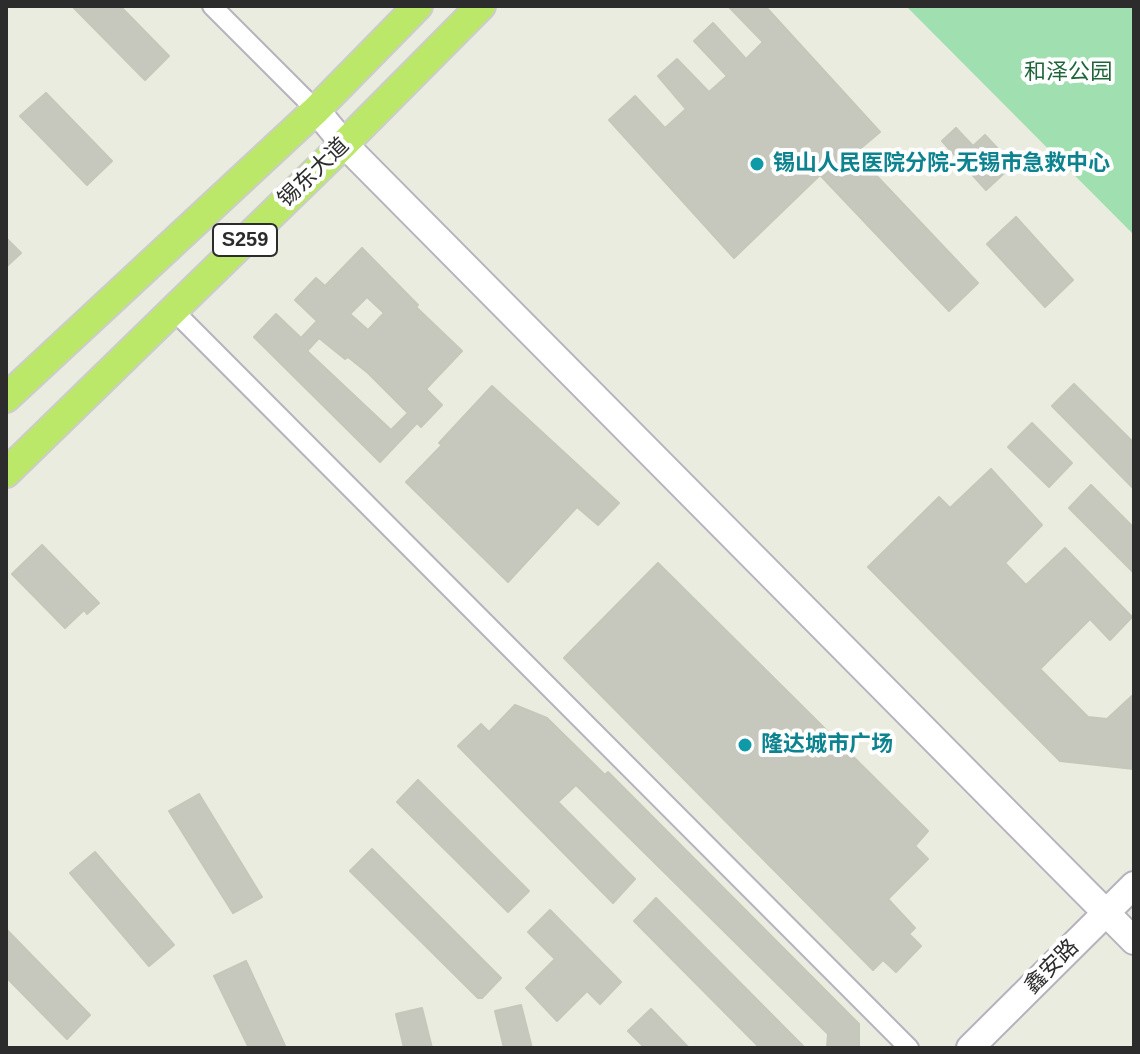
<!DOCTYPE html>
<meta charset="utf-8">
<style>
body{margin:0}
#map{position:relative;width:1140px;height:1054px;overflow:hidden;background:#eaecdf;font-family:Arial,sans-serif}
canvas{display:block}
.frame{position:absolute;inset:0;border:8px solid #2c2c2c;pointer-events:none}
</style>
<div id="map">
<canvas width="1140" height="1054"></canvas>
<div class="frame"></div>
</div>
<script>
const ctx = document.querySelector('canvas').getContext('2d');
ctx.lineJoin = 'round';
function fillPath(path, color) { ctx.fillStyle = color; ctx.fill(path, 'evenodd'); }
const poly = rows => new Path2D(rows.map(r => 'M' + r).join(''));
function strokePath(path, color, width, dash) { ctx.strokeStyle = color; ctx.lineWidth = width; ctx.lineCap = dash ? 'butt' : 'round'; ctx.setLineDash(dash || []); ctx.stroke(path); }
function write(font, color, halo, rows, align = 'center') {
  ctx.font = font + ' Arial,"Noto Sans SC",sans-serif'; ctx.lineWidth = 8; ctx.setLineDash([]); ctx.textBaseline = 'middle'; ctx.strokeStyle = halo; ctx.fillStyle = color; for (const [text, x, y, turn = 0] of rows) {
    ctx.save(); ctx.translate(x, y); ctx.rotate((+turn || 0) * Math.PI / 180); ctx.textAlign = isNaN(turn) ? turn : align; if (halo) ctx.strokeText(text, 0, 0); ctx.fillText(text, 0, 0); ctx.restore();
  }
}
const green = poly([
 [906,6,1134,6,1134,235]
]);
const building = poly([
 [72,6,120,6,169,56,145,80,72,6],
 [728,6,765,6,880,132,855,153,978,283,949,311,820,175,734,258,609,120,635,96,665,128,686,109,658,76,677,59,709,92,727,76,694,41,713,23,746,59,763,42,728,6],
 [46,93,112,161,87,185,20,116,46,93],
 [956,128,973,146,985,135,1013,165,986,190,942,141,956,128],
 [1016,217,1073,280,1045,307,987,244,1016,217],
 [6,238,21,253,6,267,6,238],
 [362,248,418,305,416,307,462,351,426,389,442,405,421,427,417,423,380,462,254,337,276,314,301,338,317,321,295,300,316,278,325,286,362,248],
 [367,297,384,313,368,330,350,314,367,297],
 [319,338,345,359,348,357,368,373,408,413,391,430,307,351,319,338],
 [1074,384,1134,443,1134,489,1052,406,1074,384],
 [492,386,619,503,598,525,577,507,508,582,406,482,442,445,439,443,492,386],
 [1032,423,1072,463,1049,487,1008,447,1032,423],
 [991,469,1042,525,1005,563,1026,585,1065,548,1132,617,1110,640,1090,619,1040,669,1088,717,1107,719,1134,694,1134,769,1060,761,868,567,939,497,950,508,991,469],
 [1091,485,1134,528,1134,573,1069,508,1091,485],
 [42,545,99,603,87,614,84,610,65,628,12,574,42,545],
 [658,563,928,831,915,846,928,859,888,899,915,928,909,934,921,946,896,972,883,960,873,970,564,658,658,563],
 [515,705,547,718,605,775,608,772,859,1024,859,1048,827,1048,828,1034,576,785,558,802,635,879,613,903,458,746,481,724,489,732,515,705],
 [418,780,529,891,508,912,397,802,418,780],
 [199,794,262,897,233,913,169,811,199,794],
 [372,849,501,978,482,998,478,998,350,871,372,849],
 [95,852,174,945,149,966,70,873,95,852],
 [656,898,805,1048,760,1048,634,921,656,898],
 [550,910,621,982,600,1004,587,991,557,1021,526,988,555,959,528,932,550,910],
 [6,929,90,1015,67,1039,6,977,6,929],
 [246,961,286,1048,249,1048,214,976,246,961],
 [521,1005,532,1048,504,1048,495,1011,521,1005],
 [422,1008,432,1048,404,1048,396,1014,422,1008],
 [651,1009,689,1048,645,1048,628,1031,651,1009]
]);
const street = poly([
 [212,6,316,110],
 [173,310,909,1048]
]);
const secondary = poly([
 [316,110,344,144,1134,941],
 [970,1048,1134,885]
]);
const primary = poly([
 [6,398,316,110,418,6],
 [6,473,344,144,481,6]
]);
const markers = [
 [757,164,8,"#0f9aa8"],
 [745,745,8,"#0f9aa8"]
];
const shields = [
 [245,240,64]
];
const shieldNames = [
 ["S259",245,240]
];
const parkNames = [
 ["和泽公园",1068,73]
];
const cultureNames = [
 ["锡山人民医院分院-无锡市急救中心",773,164],
 ["隆达城市广场",761,745]
];
const streetNames = [
 ["锡东大道",314,173,-44],
 ["鑫安路",1052,967,-45]
];
fillPath(green, '#a0dfaf');
fillPath(building, '#c6c8be');
strokePath(building, '#c4c8b9', 2);
strokePath(street, '#b7b2be', 22);
strokePath(secondary, '#b7b2be', 30);
strokePath(primary, '#ccc', 32);
strokePath(street, '#fff', 18);
strokePath(secondary, '#fff', 26);
strokePath(primary, '#bbe869', 28);
for (const [x, y, r, color] of markers) { const dot = new Path2D(); dot.arc(x, y, r, 0, 2 * Math.PI); ctx.fillStyle = color; ctx.fill(dot); strokePath(dot, '#fff', 3); }
for (const [x, y, w] of shields) { const box = new Path2D(); box.roundRect(x - w / 2, y - 16, w, 32, 6); ctx.fillStyle = '#fff'; ctx.fill(box); strokePath(box, '#2c2c2c', 2); }
write('bold 20px', '#2c2c2c', null, shieldNames);
write('22px', '#20653a', '#fff', parkNames);
write('bold 22px', '#0d838f', '#fff', cultureNames, 'left');
write('22px', '#2c2c2c', '#fff', streetNames);
</script>
